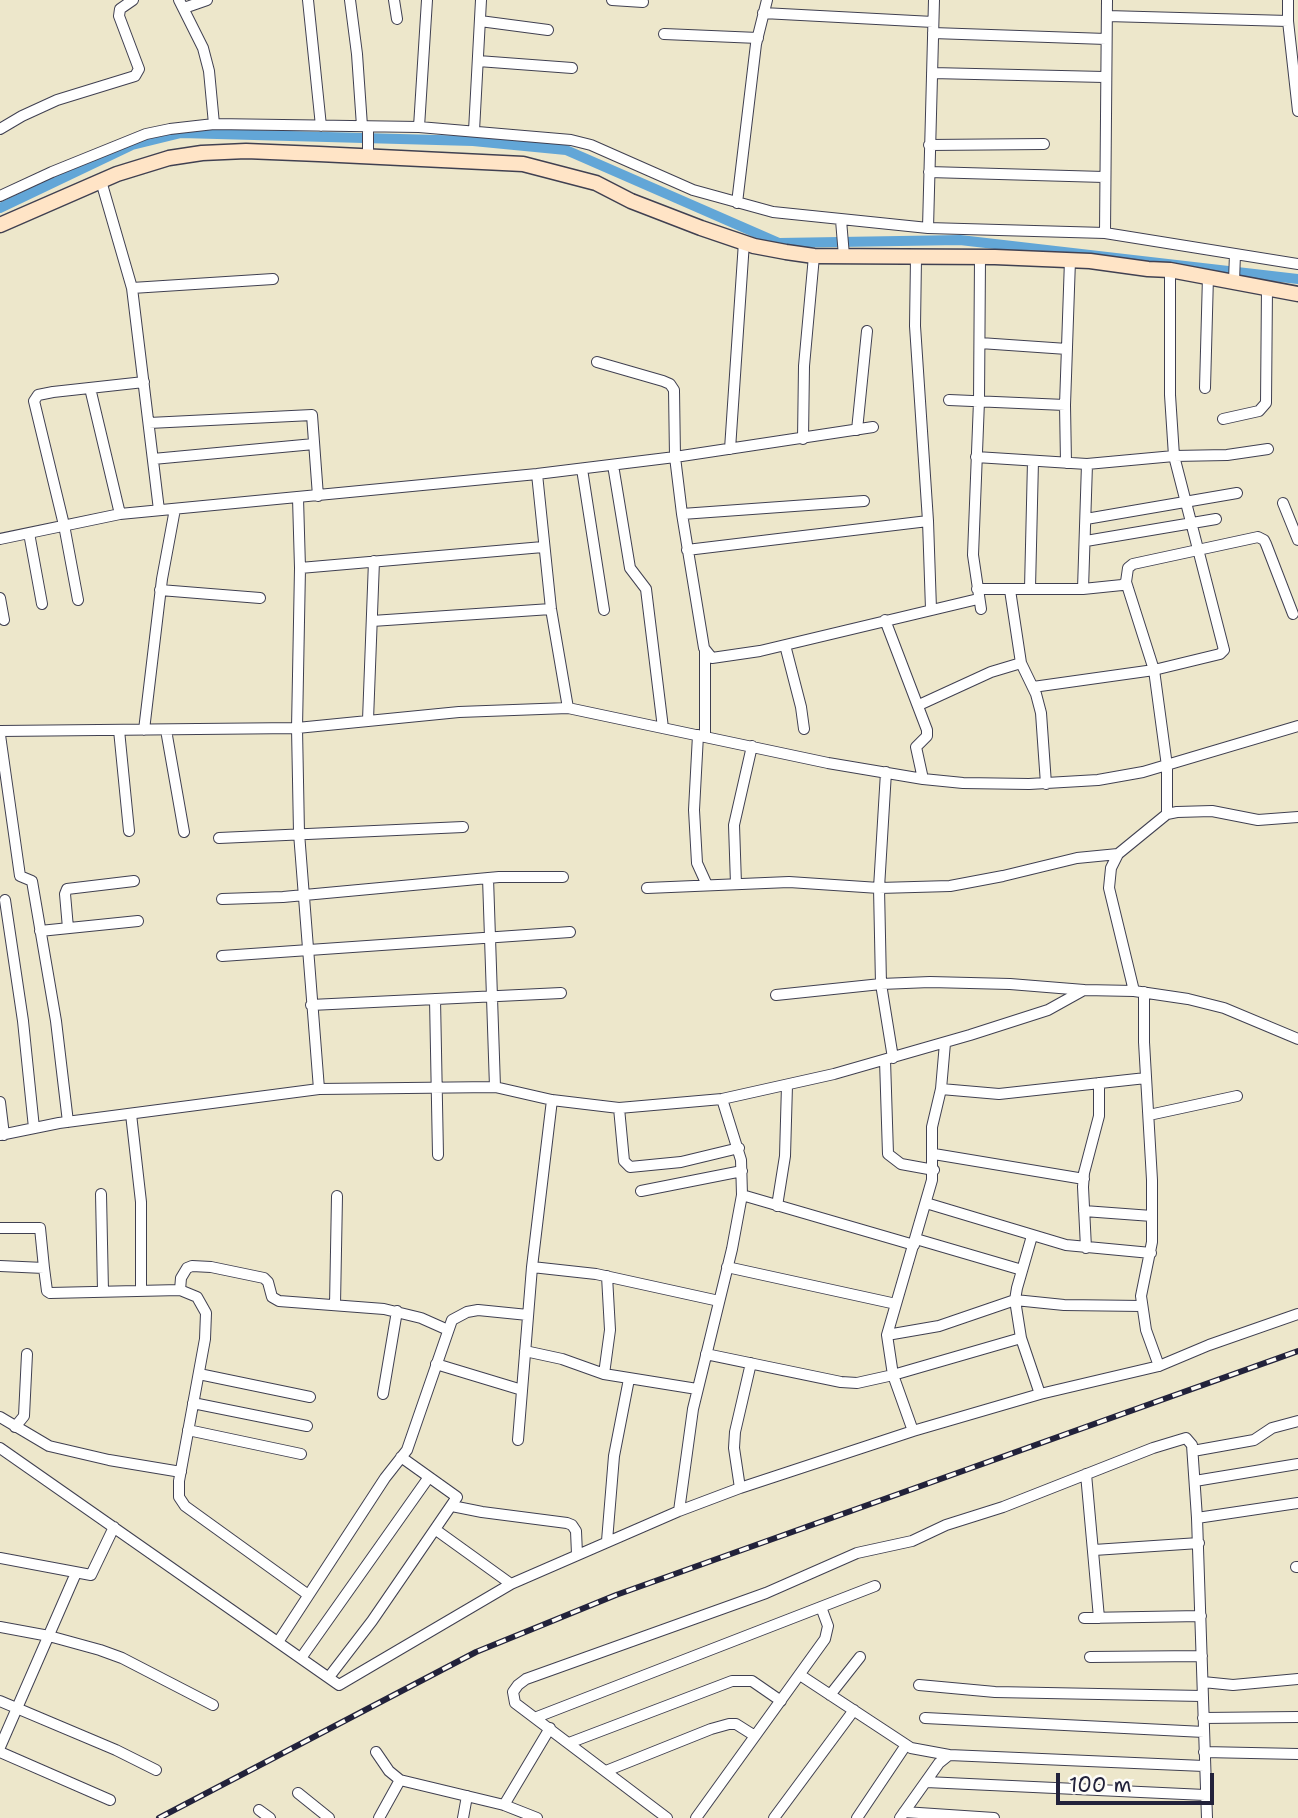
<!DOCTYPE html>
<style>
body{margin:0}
#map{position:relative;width:1298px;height:1818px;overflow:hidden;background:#ede7cb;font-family:"Shantell Sans",sans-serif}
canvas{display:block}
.scale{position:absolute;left:1056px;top:1773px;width:158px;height:32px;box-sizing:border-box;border:4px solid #22223b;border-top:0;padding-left:9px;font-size:21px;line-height:24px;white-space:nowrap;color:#22223b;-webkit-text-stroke:5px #fdfcf7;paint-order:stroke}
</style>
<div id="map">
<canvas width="1298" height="1818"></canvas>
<div class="scale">100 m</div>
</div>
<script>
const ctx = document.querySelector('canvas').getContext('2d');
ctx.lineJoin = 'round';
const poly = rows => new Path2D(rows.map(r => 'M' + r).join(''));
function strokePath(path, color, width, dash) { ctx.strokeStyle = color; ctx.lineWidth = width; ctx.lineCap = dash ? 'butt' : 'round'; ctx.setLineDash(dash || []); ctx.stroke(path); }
const canal = poly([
 [0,208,132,145,181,133,473,141,566,150,779,243,960,240,1298,279]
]);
const street = poly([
 [179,0,203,48,209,71,214,124],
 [308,0,321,126],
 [350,0,357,54,362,126],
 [394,0,397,19],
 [612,0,643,2],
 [1288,0,1288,21,1298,111],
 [184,8,207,0],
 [763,13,933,22],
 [1107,16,1288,21],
 [480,21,548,30],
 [933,33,1106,39],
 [664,34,758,38],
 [478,61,572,68],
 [932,73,1104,77],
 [419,127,427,0],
 [0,129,22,116,57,100,135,76,139,69,119,16,120,9,133,0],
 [474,131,481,0],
 [929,145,1044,144],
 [368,156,368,127],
 [929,172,1104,177],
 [101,181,132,288,159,510],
 [0,196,52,172,146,134,170,129,214,124,419,127,571,140,591,145,693,190,773,212,928,228,1105,233,1298,264],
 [737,203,756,44,767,0],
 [841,220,844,256],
 [928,228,934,0],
 [1105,233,1107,0],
 [916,258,915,326,928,521,931,609],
 [980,258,979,401,973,555,981,609],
 [1234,281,1235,254],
 [132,288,273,279],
 [980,343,1067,349],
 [597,362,663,381,670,384,674,390,675,457,682,514,704,648,712,658,760,651,978,599],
 [90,388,120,514],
 [1205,388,1208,276],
 [949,400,1065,405],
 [1223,419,1259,411,1266,403,1267,288],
 [149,423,312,415,318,496],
 [857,430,867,331],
 [803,439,804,366,814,256],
 [730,449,744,242],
 [976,457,1087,464,1174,456,1227,455,1268,449],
 [153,459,314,444],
 [1066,463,1065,405,1070,260],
 [613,465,630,568,646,589,663,728],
 [582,469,604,610],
 [537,474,551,609,568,708],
 [298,498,300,568,297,728,299,833,319,1089],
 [1283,503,1298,540],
 [682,514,864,501],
 [1086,519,1237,493],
 [29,533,42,604],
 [0,539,120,514,537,474,675,457,873,427],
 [1086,541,1216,519],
 [687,550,928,521],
 [300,568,543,547],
 [1126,582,1154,670,1167,766,1167,814],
 [1030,588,1033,461],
 [977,589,1083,589,1122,585,1126,582,1128,568,1133,564,1258,537,1264,540,1266,544,1293,614],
 [1083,589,1087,464],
 [160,590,260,598],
 [1010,590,1021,663,1036,694,1041,713,1046,784],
 [0,598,4,620],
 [78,600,64,525,34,401,38,395,53,392,144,382],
 [885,620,927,730,927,736,916,747,923,779],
 [372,621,551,609],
 [785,645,801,707,804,729],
 [1033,687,1154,670,1220,654,1224,650,1174,456,1170,395,1170,270],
 [919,705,991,672,1021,663],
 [368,720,374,561],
 [119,730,129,831],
 [144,730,162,579,175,509],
 [166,730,184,832],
 [0,731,297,728,459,712,568,708,828,763,923,779,963,783,1029,784,1098,780,1143,772,1298,726],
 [0,735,20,876,32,881,56,1021,68,1122],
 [698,735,694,810,697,863,707,885],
 [705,736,705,651],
 [886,772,879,888,881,984,930,982,1010,984,1084,990],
 [219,838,463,827],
 [488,878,495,1087],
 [736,884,734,825,752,746],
 [647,888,789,882,879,888,950,886,1003,876,1077,858,1118,854],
 [222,899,283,897,499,877,563,877],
 [5,900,23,1021,34,1128],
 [68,928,65,894,67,889,134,881],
 [40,931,138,921],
 [222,956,570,932],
 [1134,991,1109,888,1111,868,1118,854,1167,814,1177,812,1212,811,1258,820,1298,817],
 [1144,992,1144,1042,1152,1180,1152,1242,1141,1296,1146,1330,1159,1366],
 [776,995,881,984,893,1058],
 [435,999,438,1155],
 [311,1005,561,993],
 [885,1060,888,1154,901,1164,934,1170],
 [941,1089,999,1094,1146,1078],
 [0,1102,4,1135],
 [619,1108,624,1161,630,1167,681,1162,739,1148],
 [131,1114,141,1202,141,1290],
 [1149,1115,1237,1096],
 [0,1135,59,1123,319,1089,495,1087,552,1100,619,1108,722,1099,834,1074,970,1035,1048,1010,1084,990,1134,991,1188,999,1224,1008,1298,1039],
 [934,1154,1084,1179],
 [641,1191,742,1171],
 [101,1194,103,1291],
 [742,1195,914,1245],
 [926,1203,1066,1245,1151,1253],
 [777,1206,785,1156,787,1085],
 [1084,1211,1152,1216],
 [0,1228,40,1228,44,1268],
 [1032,1236,1017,1288,1015,1300,1021,1338,1040,1394],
 [916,1239,1022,1270],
 [1086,1248,1083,1187,1084,1173,1099,1116,1099,1083],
 [0,1266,44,1268,47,1291,50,1293,180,1290,197,1297,206,1313,205,1339,179,1481,179,1497,185,1506,307,1594],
 [532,1267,596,1274,719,1301],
 [727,1267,896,1304],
 [180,1290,181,1278,187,1268,192,1266,211,1267,264,1278,268,1282,272,1297,279,1301,384,1309,421,1318,448,1330],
 [335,1305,337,1196],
 [887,1335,939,1326,1015,1300,1064,1305,1142,1306],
 [525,1351,562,1359,604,1374,697,1389],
 [706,1354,841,1382,857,1383,893,1375,1021,1338],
 [436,1364,522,1390],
 [199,1374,310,1397],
 [604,1374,610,1330,607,1276],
 [383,1394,397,1311],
 [193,1403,307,1426],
 [0,1417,49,1446,109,1460,181,1472],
 [15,1427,24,1416,27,1354],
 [188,1430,301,1454],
 [913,1431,893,1375,887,1335,932,1180,932,1127,941,1089,945,1043],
 [518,1440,532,1267,552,1100],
 [0,1448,339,1685,511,1584,679,1511,740,1488,913,1431,1040,1394,1159,1366,1209,1345,1298,1314],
 [1193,1451,1254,1440,1272,1428,1298,1421],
 [1086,1474,1099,1618],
 [1195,1481,1298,1464],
 [740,1488,734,1448,735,1432,751,1363],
 [452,1506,482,1512,567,1523,572,1525,576,1531,577,1554],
 [679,1511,693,1409,732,1249,742,1195,741,1160,722,1099],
 [1197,1518,1298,1503],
 [436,1530,511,1584],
 [607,1541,614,1456,629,1379],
 [1094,1550,1199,1543],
 [0,1558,91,1575,114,1527],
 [1296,1567,1298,1567],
 [1084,1618,1201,1616],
 [0,1627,49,1636,100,1650,122,1658,213,1705],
 [278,1642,385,1478,407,1450,452,1320,467,1312,478,1310,528,1315],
 [1090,1657,1202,1656],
 [301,1658,429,1477],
 [800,1675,911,1748,949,1755],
 [329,1677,372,1621,457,1497,401,1457],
 [1203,1682,1233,1685,1298,1679],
 [919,1685,995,1692,1202,1696],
 [830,1695,860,1657],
 [0,1701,116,1750,156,1770],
 [537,1717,875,1586],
 [925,1718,1204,1732],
 [1203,1718,1298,1717],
 [569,1743,732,1681,752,1681,781,1701],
 [0,1747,76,1573],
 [0,1752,110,1800],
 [376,1752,389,1771,400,1780,504,1805,537,1818],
 [1204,1752,1298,1754],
 [606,1771,711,1729,729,1724,736,1724,755,1736],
 [926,1782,1205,1795],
 [298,1793,329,1818],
 [504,1805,550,1728],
 [259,1810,270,1818],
 [904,1812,994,1818],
 [379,1818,400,1780],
 [463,1818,467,1796],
 [667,1818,515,1703,513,1692,518,1685,526,1679,766,1593,857,1553,912,1541,946,1525,1003,1507,1153,1448,1186,1438,1192,1445,1197,1518,1207,1818],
 [696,1818,825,1639,828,1626,821,1607],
 [774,1818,854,1710],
 [857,1818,906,1745],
 [900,1818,939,1763,949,1755,1204,1766]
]);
const secondary = poly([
 [0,225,117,174,169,158,202,153,246,151,319,154,523,164,596,183,631,201,701,228,754,246,786,252,814,256,995,257,1090,261,1148,269,1170,270,1298,294]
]);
const rail = poly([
 [159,1818,476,1652,616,1595,1298,1351]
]);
strokePath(canal, '#62a6d7', 10);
strokePath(street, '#404051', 12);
strokePath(secondary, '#404051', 17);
strokePath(street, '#fff', 10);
strokePath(secondary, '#ffe4c6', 14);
strokePath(rail, '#22223b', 6);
strokePath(rail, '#fdfcf7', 3.5, [10]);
</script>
